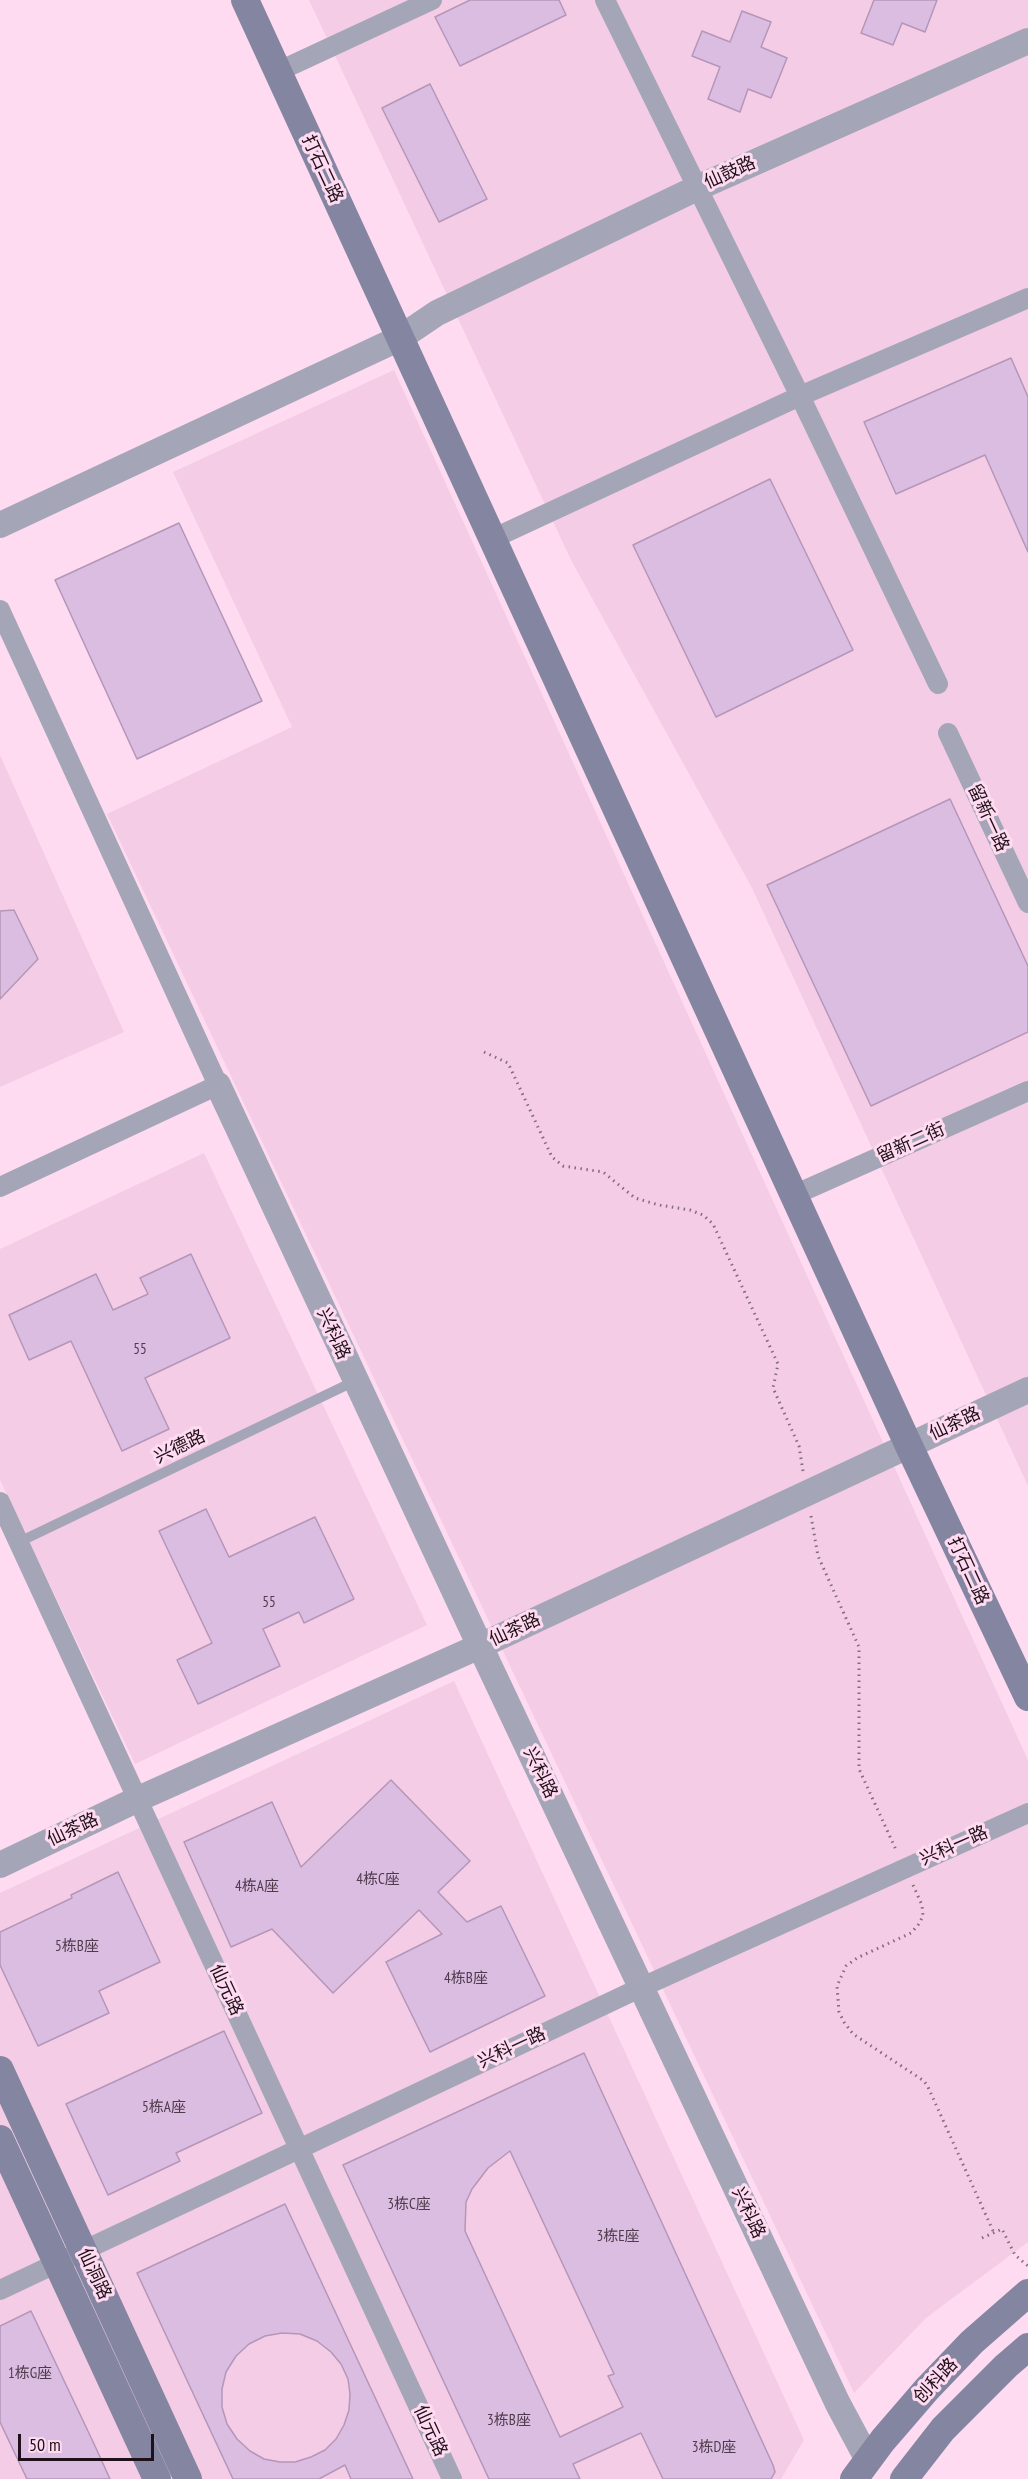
<!DOCTYPE html>
<meta charset="utf-8">
<style>
body{margin:0}
#map{position:relative;width:1028px;height:2479px;overflow:hidden;background:#fedbf0;font-family:"PT Sans Narrow",sans-serif}
canvas{display:block}
.scale{position:absolute;left:18px;top:2434px;width:136px;height:27px;box-sizing:border-box;border:3px solid #1f1019;border-top:0;padding-left:8px;font-size:18px;line-height:21px;white-space:nowrap;color:#1f1019;-webkit-text-stroke:4px #fedbf0;paint-order:stroke}
</style>
<div id="map">
<canvas width="1028" height="2479"></canvas>
<div class="scale">50 m</div>
</div>
<script>
const ctx = document.querySelector('canvas').getContext('2d');
ctx.lineJoin = 'round';
function fillPath(path, color) { ctx.fillStyle = color; ctx.fill(path, 'evenodd'); }
const poly = rows => new Path2D(rows.map(r => 'M' + r).join(''));
function strokePath(path, color, width, dash) { ctx.strokeStyle = color; ctx.lineWidth = width; ctx.lineCap = dash ? 'butt' : 'round'; ctx.setLineDash(dash || []); ctx.stroke(path); }
function write(font, color, halo, rows, align = 'center') {
  ctx.font = font + ' "PT Sans Narrow","Noto Sans SC",sans-serif'; ctx.lineWidth = 6; ctx.setLineDash([]); ctx.textBaseline = 'middle'; ctx.strokeStyle = halo; ctx.fillStyle = color; for (const [text, x, y, turn = 0] of rows) {
    ctx.save(); ctx.translate(x, y); ctx.rotate((+turn || 0) * Math.PI / 180); ctx.textAlign = isNaN(turn) ? turn : align; if (halo) ctx.strokeText(text, 0, 0); ctx.fillText(text, 0, 0); ctx.restore();
  }
}
const built = poly([
 [309,0,1028,0,1028,1486,752,888,571,560],
 [394,370,1028,1760,1028,2242,926,2318,854,2393,107,814,292,727,173,472],
 [0,755,124,1032,0,1087],
 [204,1153,427,1625,135,1764,0,1480,0,1249],
 [454,1681,804,2440,781,2479,0,2479,0,1893]
]);
const building = poly([
 [470,0,559,0,566,15,460,66,435,17,470,0],
 [874,0,937,0,925,32,902,23,893,45,861,33,874,0],
 [742,11,771,22,761,47,787,58,771,98,748,89,740,112,708,99,720,67,692,56,702,31,730,42,742,11],
 [430,84,487,199,439,222,382,108,430,84],
 [1011,358,1028,397,1028,552,985,455,896,494,864,422,1011,358],
 [770,479,853,650,716,717,633,545,770,479],
 [179,523,262,701,137,759,55,580,179,523],
 [950,799,1028,966,1028,1032,871,1106,767,885,950,799],
 [14,910,38,959,0,999,0,911,14,910],
 [191,1254,230,1338,145,1378,169,1429,122,1451,71,1341,29,1360,9,1315,96,1274,113,1310,148,1294,140,1278,191,1254],
 [206,1509,229,1557,315,1517,354,1599,304,1623,299,1612,263,1629,280,1666,198,1704,177,1660,212,1643,159,1531,206,1509],
 [391,1780,470,1861,438,1892,467,1922,501,1906,545,1996,430,2052,386,1962,442,1934,419,1910,333,1993,272,1929,231,1947,184,1842,272,1802,301,1867,391,1780],
 [118,1872,160,1962,99,1991,109,2013,38,2046,0,1965,0,1932,72,1898,71,1895,118,1872],
 [224,2031,262,2113,176,2153,180,2161,108,2195,66,2104,224,2031],
 [584,2053,773,2465,775,2472,771,2479,663,2479,641,2433,573,2464,580,2479,489,2479,343,2165,584,2053],
 [510,2151,614,2374,608,2376,623,2407,560,2437,465,2231,466,2202,472,2189,488,2168,510,2151],
 [285,2204,413,2479,351,2479,345,2465,319,2479,233,2479,137,2273,285,2204],
 [282,2333,300,2334,317,2341,331,2352,341,2364,348,2379,350,2394,349,2410,344,2425,336,2439,325,2450,311,2457,295,2462,280,2462,264,2459,250,2451,237,2439,227,2424,222,2407,222,2389,226,2372,236,2356,249,2344,265,2336,282,2333],
 [31,2311,95,2446,110,2479,27,2479,0,2422,0,2326,31,2311]
]);
const path = poly([
 [484,1052,508,1063,552,1157,563,1166,603,1172,635,1198,659,1205,690,1210,703,1215,713,1224,778,1364,773,1388,799,1446,803,1471],
 [811,1516,818,1556,859,1647,859,1769,897,1852],
 [913,1885,922,1905,923,1916,918,1925,911,1933,857,1958,846,1966,837,1986,839,2012,844,2022,853,2034,924,2081,928,2087,994,2233],
 [982,2238,1002,2229,1015,2255,1028,2266]
]);
const service = poly([
 [19,1542,355,1381]
]);
const minor = poly([
 [605,0,800,396,938,684],
 [277,72,432,0],
 [492,539,800,396,1028,298],
 [0,610,218,1085,0,1187],
 [948,733,1028,903],
 [794,1195,1028,1091],
 [0,1502,452,2479],
 [0,2290,642,1987,1028,1813]
]);
const tertiary = poly([
 [0,525,400,338,437,313,697,188,1028,41],
 [218,1085,480,1646,838,2404,868,2460],
 [0,1865,138,1799,480,1646,1028,1390]
]);
const secondary = poly([
 [245,0,909,1446,1028,1697],
 [0,2070,188,2479],
 [0,2139,157,2479],
 [854,2479,883,2440,927,2389,972,2342,1028,2293],
 [904,2479,943,2429,1006,2366,1028,2347]
]);
const numberNames = [
 ["55",140,1350],
 ["55",269,1603],
 ["4栋C座",378,1880],
 ["4栋A座",257,1887],
 ["5栋B座",77,1947],
 ["4栋B座",466,1979],
 ["5栋A座",164,2108],
 ["3栋C座",409,2205],
 ["3栋E座",618,2237],
 ["1栋G座",30,2374],
 ["3栋B座",509,2421],
 ["3栋D座",714,2448]
];
const streetNames = [
 ["打石二路",322,169,65],
 ["仙鼓路",730,173,-24],
 ["留新一路",988,818,65],
 ["留新二街",911,1143,-24],
 ["兴科路",333,1334,65],
 ["仙茶路",955,1424,-25],
 ["兴德路",180,1447,-26],
 ["打石二路",968,1571,65],
 ["仙茶路",515,1630,-25],
 ["兴科路",540,1773,64],
 ["仙茶路",73,1830,-25],
 ["兴科一路",954,1846,-24],
 ["仙元路",226,1990,65],
 ["兴科一路",512,2048,-25],
 ["兴科路",748,2213,65],
 ["仙洞路",94,2274,65],
 ["创科路",936,2381,-47],
 ["仙元路",430,2431,65]
];
fillPath(built, '#f5cce5');
fillPath(building, '#dcbde2');
strokePath(building, '#b496b9', 1.5);
strokePath(path, '#846c7a', 3, [1.5, 4.5]);
strokePath(service, '#a4a6b8', 10);
strokePath(minor, '#a4a6b8', 20);
strokePath(tertiary, '#a4a6b8', 26);
strokePath(secondary, '#8486a1', 28);
write('15px', '#4e3b4b', null, numberNames);
write('18px', '#1f1019', '#fedbf0', streetNames);
</script>
